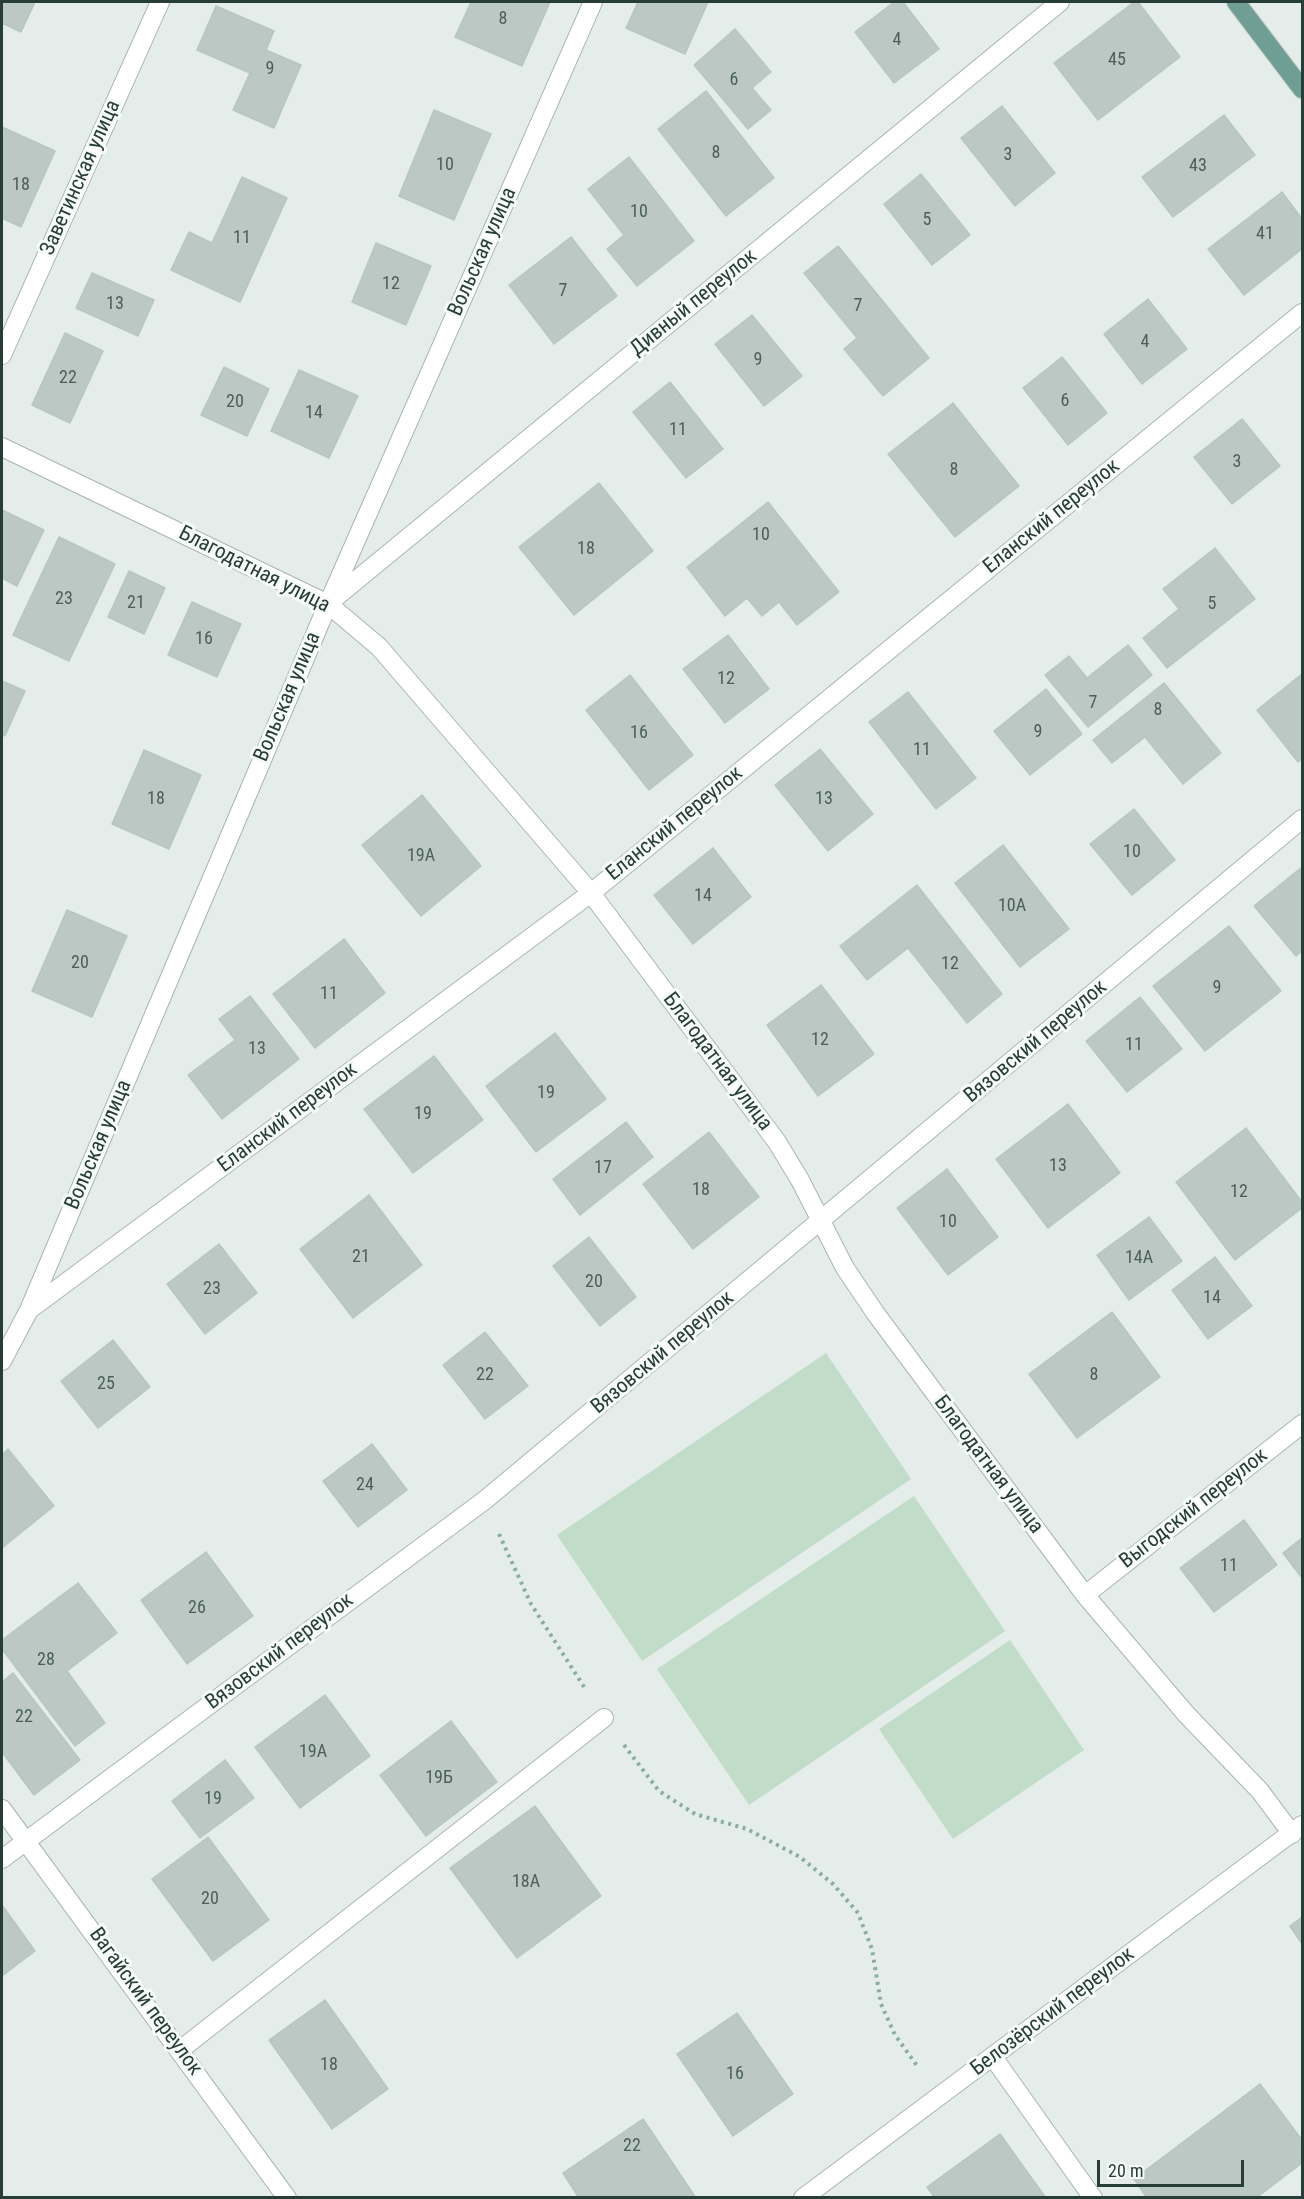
<!DOCTYPE html>
<meta charset="utf-8">
<style>
body{margin:0}
#map{position:relative;width:1304px;height:2199px;overflow:hidden;background:#e5edea;font-family:"Roboto Condensed",sans-serif}
canvas{display:block}
.frame{position:absolute;inset:0;border:3px solid #263d38;pointer-events:none}
.scale{position:absolute;left:1097px;top:2160px;width:147px;height:27px;box-sizing:border-box;border:3px solid #263d38;border-top:0;padding-left:8px;font-size:18px;line-height:21px;white-space:nowrap;color:#263d38;-webkit-text-stroke:4px #f6faf8;paint-order:stroke}
</style>
<div id="map">
<canvas width="1304" height="2199"></canvas>
<div class="frame"></div>
<div class="scale">20 m</div>
</div>
<script>
const ctx = document.querySelector('canvas').getContext('2d');
ctx.lineJoin = 'round';
function fillPath(path, color) { ctx.fillStyle = color; ctx.fill(path, 'evenodd'); }
const poly = rows => new Path2D(rows.map(r => 'M' + r).join(''));
function strokePath(path, color, width, dash) { ctx.strokeStyle = color; ctx.lineWidth = width; ctx.lineCap = dash ? 'butt' : 'round'; ctx.setLineDash(dash || []); ctx.stroke(path); }
function write(font, color, halo, rows, align = 'center') {
  ctx.font = font + ' "Roboto Condensed",sans-serif'; ctx.lineWidth = 6; ctx.setLineDash([]); ctx.textBaseline = 'middle'; ctx.strokeStyle = halo; ctx.fillStyle = color; for (const [text, x, y, turn = 0] of rows) {
    ctx.save(); ctx.translate(x, y); ctx.rotate((+turn || 0) * Math.PI / 180); ctx.textAlign = isNaN(turn) ? turn : align; if (halo) ctx.strokeText(text, 0, 0); ctx.fillText(text, 0, 0); ctx.restore();
  }
}
const green = poly([
 [826,1353,911,1479,642,1661,557,1535],
 [914,1496,1005,1631,749,1805,657,1669],
 [1010,1640,1084,1750,953,1839,879,1729]
]);
const building = poly([
 [2,2,35,2,21,32,2,23,2,2],
 [471,2,550,2,522,66,455,37,471,2],
 [638,2,708,2,685,54,626,28,638,2],
 [894,2,903,2,939,49,894,83,855,32,894,2],
 [1134,2,1138,2,1180,57,1098,120,1054,63,1134,2],
 [216,6,274,31,266,50,301,65,274,128,233,110,250,73,197,50,216,6],
 [735,29,771,72,752,88,771,110,748,129,694,65,735,29],
 [706,91,774,178,726,216,658,129,706,91],
 [1002,106,1055,173,1015,206,961,138,1002,106],
 [434,110,491,134,454,220,399,196,434,110],
 [1224,115,1255,155,1173,217,1142,177,1224,115],
 [2,127,55,151,21,227,2,218,2,127],
 [629,157,694,241,637,286,607,249,624,235,588,189,629,157],
 [921,174,970,235,932,265,884,204,921,174],
 [242,177,287,198,240,302,171,270,189,232,212,243,242,177],
 [1282,192,1302,219,1302,249,1244,295,1208,249,1282,192],
 [571,237,617,296,554,344,509,285,571,237],
 [376,243,431,266,406,325,352,302,376,243],
 [838,246,929,358,883,396,844,349,857,338,804,273,838,246],
 [92,273,154,300,138,336,76,308,92,273],
 [1148,299,1187,349,1142,384,1104,334,1148,299],
 [752,315,802,376,764,406,715,344,752,315],
 [65,333,103,351,70,423,32,405,65,333],
 [1062,357,1107,413,1068,445,1023,388,1062,357],
 [224,367,269,389,247,436,201,415,224,367],
 [299,370,358,396,329,458,271,431,299,370],
 [670,382,723,449,686,478,633,412,670,382],
 [953,403,1019,486,955,537,888,454,953,403],
 [1242,419,1280,466,1232,504,1194,457,1242,419],
 [599,483,653,551,574,615,519,547,599,483],
 [768,502,839,592,797,625,779,602,762,616,747,598,725,616,687,567,768,502],
 [2,510,44,530,17,586,2,578,2,510],
 [59,537,115,564,69,661,13,635,59,537],
 [1215,548,1255,599,1167,668,1143,638,1179,609,1163,589,1215,548],
 [129,571,165,588,144,634,108,617,129,571],
 [192,602,241,624,217,677,168,655,192,602],
 [728,635,769,689,725,723,683,669,728,635],
 [1128,645,1152,675,1088,727,1045,675,1069,656,1087,678,1128,645],
 [1302,674,1302,759,1298,762,1257,710,1302,674],
 [630,675,693,755,649,790,586,710,630,675],
 [2,681,25,691,5,736,2,734,2,681],
 [1164,683,1221,753,1183,784,1145,737,1112,763,1093,740,1164,683],
 [1046,689,1082,734,1030,775,994,731,1046,689],
 [908,692,976,778,936,809,869,722,908,692],
 [820,749,873,814,828,851,775,785,820,749],
 [144,750,201,775,169,849,112,824,144,750],
 [422,795,481,866,421,916,362,845,422,795],
 [1134,809,1175,860,1132,895,1090,844,1134,809],
 [1003,845,1069,929,1020,967,955,883,1003,845],
 [713,848,751,897,693,944,654,895,713,848],
 [1302,867,1302,951,1296,956,1254,906,1302,867],
 [917,885,1002,994,967,1023,908,948,867,980,840,946,917,885],
 [67,910,127,936,92,1017,32,991,67,910],
 [1229,926,1281,991,1205,1051,1153,986,1229,926],
 [344,939,385,993,315,1048,273,994,344,939],
 [821,985,874,1054,818,1096,767,1025,821,985],
 [250,996,299,1059,222,1119,188,1075,235,1040,219,1019,250,996],
 [1140,997,1182,1049,1127,1092,1086,1041,1140,997],
 [555,1033,606,1099,536,1152,486,1086,555,1033],
 [434,1056,483,1120,413,1173,364,1109,434,1056],
 [1068,1104,1120,1173,1048,1228,996,1159,1068,1104],
 [626,1122,653,1157,580,1215,553,1179,626,1122],
 [1246,1128,1302,1202,1302,1208,1235,1260,1176,1182,1246,1128],
 [709,1132,759,1197,693,1249,643,1184,709,1132],
 [947,1169,998,1237,948,1275,897,1208,947,1169],
 [369,1195,422,1265,353,1318,300,1249,369,1195],
 [1149,1217,1182,1261,1129,1300,1097,1255,1149,1217],
 [589,1237,636,1297,600,1326,553,1266,589,1237],
 [219,1244,257,1293,205,1334,167,1284,219,1244],
 [1215,1257,1252,1306,1208,1339,1172,1290,1215,1257],
 [1112,1312,1160,1377,1077,1438,1029,1374,1112,1312],
 [485,1332,528,1386,485,1419,443,1365,485,1332],
 [113,1340,150,1387,98,1428,61,1381,113,1340],
 [372,1444,407,1490,358,1527,323,1481,372,1444],
 [8,1449,54,1506,2,1548,2,1455,8,1449],
 [1244,1520,1277,1565,1214,1612,1180,1568,1244,1520],
 [1302,1538,1302,1578,1283,1553,1302,1538],
 [206,1552,253,1616,187,1664,141,1600,206,1552],
 [78,1583,117,1633,67,1671,105,1723,75,1746,2,1649,2,1640,78,1583],
 [13,1673,80,1760,34,1795,2,1752,2,1682,13,1673],
 [325,1695,370,1756,300,1808,255,1747,325,1695],
 [451,1721,497,1782,426,1836,380,1775,451,1721],
 [225,1760,254,1798,200,1838,172,1801,225,1760],
 [535,1806,601,1896,517,1958,450,1868,535,1806],
 [208,1837,269,1920,213,1961,152,1879,208,1837],
 [2,1905,35,1951,2,1976,2,1905],
 [1302,1917,1302,1944,1290,1926,1302,1917],
 [325,2000,388,2089,332,2129,269,2040,325,2000],
 [737,2013,793,2094,733,2136,677,2054,737,2013],
 [1260,2084,1302,2140,1302,2163,1256,2198,1147,2198,1134,2179,1260,2084],
 [643,2119,696,2198,579,2198,563,2173,643,2119],
 [1000,2134,1046,2198,935,2198,927,2187,1000,2134]
]);
const path = poly([
 [499,1534,531,1604,586,1690],
 [624,1745,659,1791,695,1814,747,1829,800,1857,833,1884,858,1913,872,1949,881,2004,895,2035,918,2067]
]);
const service = poly([
 [180,2050,604,1718]
]);
const minor = poly([
 [2,355,160,2],
 [2,447,328,604,379,647,591,893,777,1142,800,1180,845,1268,876,1314,1085,1595,1186,1714,1260,1791,1292,1834],
 [331,601,1060,2],
 [29,1310,591,893,1302,313],
 [2,1361,29,1310,328,604,593,2],
 [1085,1595,1302,1424],
 [2,1809,287,2198],
 [2,1859,485,1500,1302,819],
 [993,2057,1093,2198],
 [803,2198,1302,1825]
]);
const primary = poly([
 [1236,2,1302,89]
]);
const numberNames = [
 ["8",503,19],
 ["4",897,40],
 ["45",1117,60],
 ["9",270,69],
 ["6",734,80],
 ["8",716,153],
 ["3",1008,155],
 ["10",445,165],
 ["43",1198,166],
 ["18",21,185],
 ["10",639,212],
 ["5",927,220],
 ["41",1265,234],
 ["11",242,238],
 ["12",391,284],
 ["7",563,291],
 ["13",115,304],
 ["7",858,306],
 ["4",1145,342],
 ["9",758,360],
 ["22",68,378],
 ["6",1065,401],
 ["20",235,402],
 ["14",314,413],
 ["11",678,430],
 ["3",1237,462],
 ["8",954,470],
 ["10",761,535],
 ["18",586,549],
 ["23",64,599],
 ["21",136,603],
 ["5",1212,604],
 ["16",204,639],
 ["12",726,679],
 ["7",1093,703],
 ["8",1158,710],
 ["9",1038,732],
 ["16",639,733],
 ["11",922,750],
 ["18",156,799],
 ["13",824,799],
 ["10",1132,852],
 ["19А",421,856],
 ["14",703,896],
 ["10А",1012,906],
 ["20",80,963],
 ["12",950,964],
 ["9",1217,988],
 ["11",329,994],
 ["12",820,1040],
 ["11",1134,1045],
 ["13",257,1049],
 ["19",546,1093],
 ["19",423,1114],
 ["13",1058,1166],
 ["17",603,1168],
 ["18",701,1190],
 ["12",1239,1192],
 ["10",948,1222],
 ["21",361,1257],
 ["14А",1139,1258],
 ["20",594,1282],
 ["23",212,1289],
 ["14",1212,1298],
 ["22",485,1375],
 ["8",1094,1375],
 ["25",106,1384],
 ["24",365,1485],
 ["11",1229,1566],
 ["26",197,1608],
 ["28",46,1660],
 ["22",24,1717],
 ["19А",313,1752],
 ["19Б",439,1778],
 ["19",213,1799],
 ["18А",526,1882],
 ["20",210,1899],
 ["18",329,2065],
 ["16",735,2074],
 ["22",632,2146]
];
const streetNames = [
 ["Заветинская улица",81,178,-66],
 ["Вольская улица",483,252,-66],
 ["Дивный переулок",694,303,-39],
 ["Еланский переулок",1052,517,-39],
 ["Благодатная улица",254,570,27],
 ["Вольская улица",288,697,-67],
 ["Еланский переулок",675,824,-39],
 ["Вязовский переулок",1036,1042,-40],
 ["Благодатная улица",717,1062,53],
 ["Еланский переулок",288,1118,-37],
 ["Вольская улица",99,1145,-67],
 ["Вязовский переулок",663,1353,-40],
 ["Благодатная улица",988,1465,53],
 ["Выгодский переулок",1194,1509,-38],
 ["Вязовский переулок",280,1652,-37],
 ["Вагайский переулок",145,2002,54],
 ["Белозёрский переулок",1053,2012,-37]
];
fillPath(green, '#c1dcc9');
fillPath(building, '#bbc8c3');
strokePath(building, '#b8c6c1', 1.5);
strokePath(service, '#a8b5b1', 20);
strokePath(minor, '#a8b5b1', 20);
strokePath(primary, '#c2c9c7', 20);
strokePath(path, '#89ada3', 4, [3, 4.5]);
strokePath(service, '#fff', 18);
strokePath(minor, '#fff', 18);
strokePath(primary, '#6e9e94', 18);
write('18px', '#4b605b', null, numberNames);
write('21px', '#263d38', '#f6faf8', streetNames);
</script>
